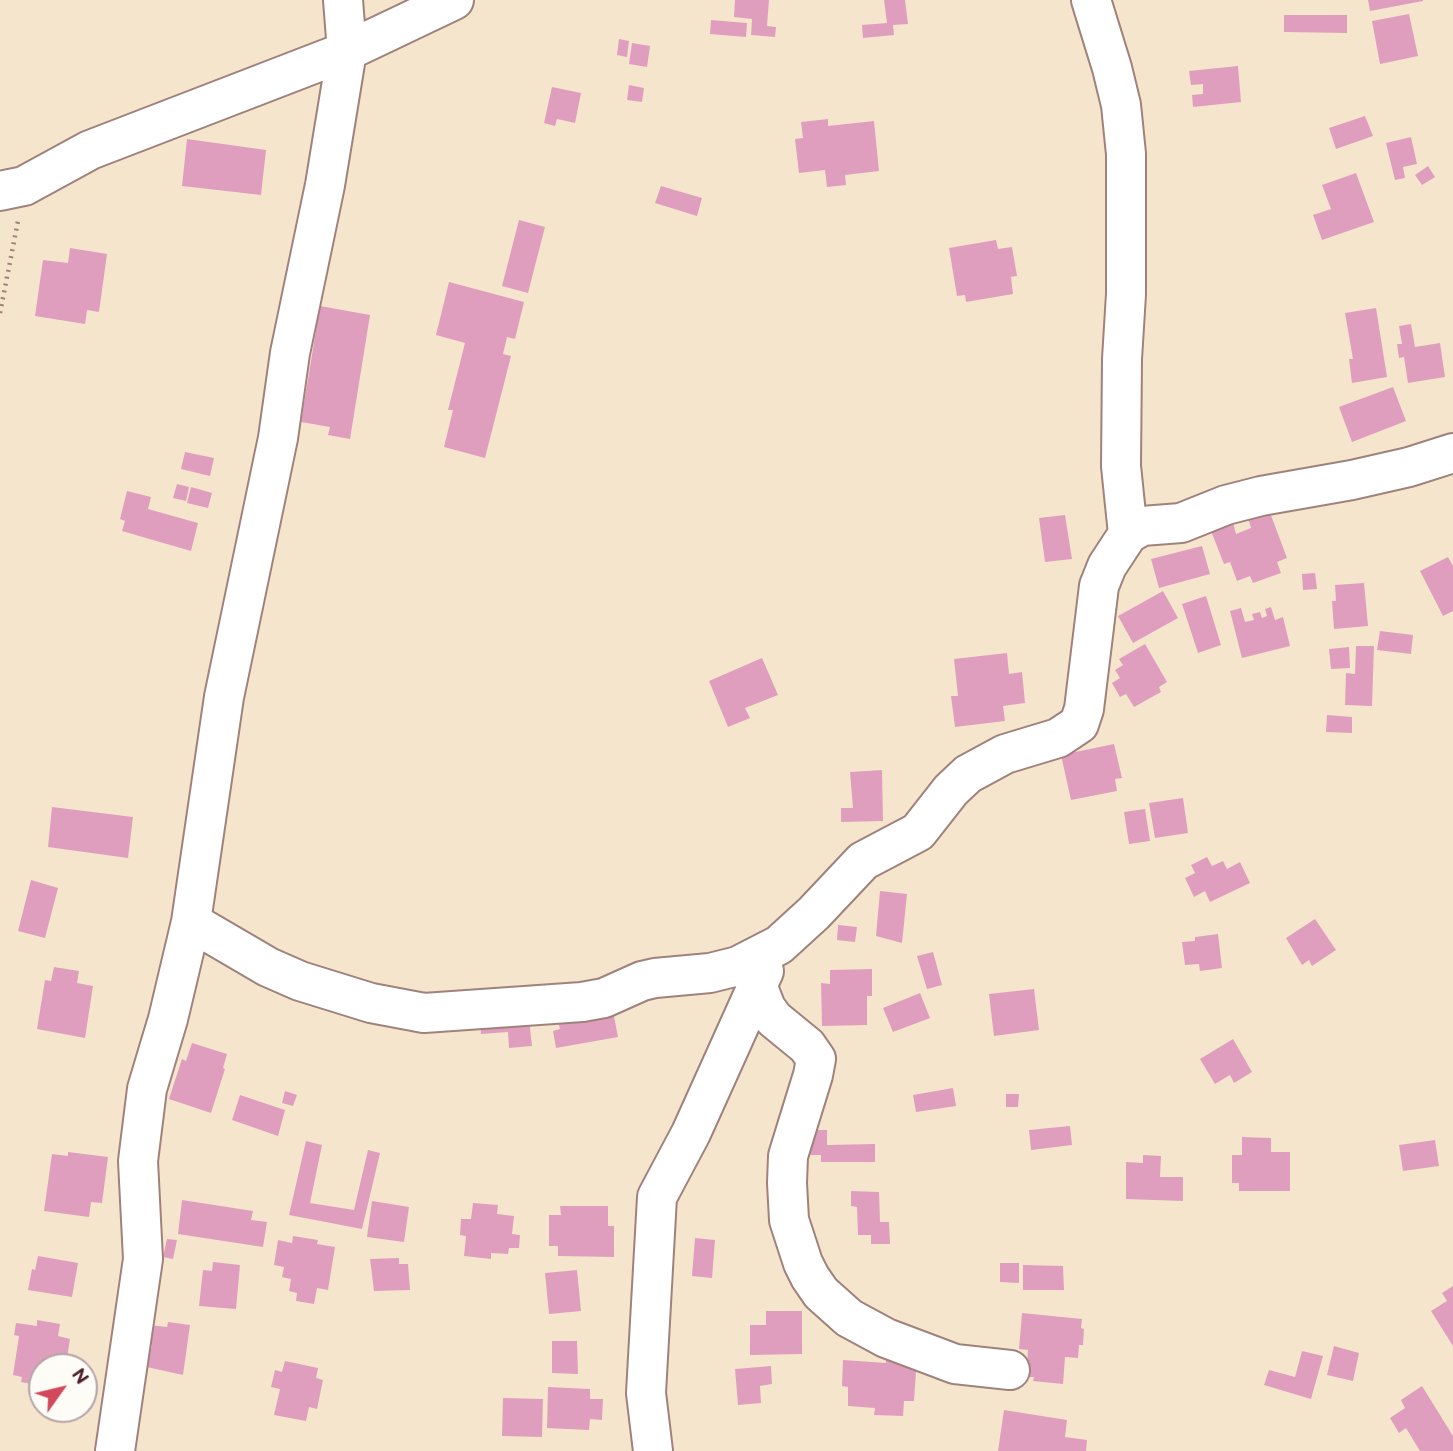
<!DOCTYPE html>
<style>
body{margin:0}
#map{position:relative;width:1453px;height:1451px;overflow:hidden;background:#f6e5cd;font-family:"Balsamiq Sans",sans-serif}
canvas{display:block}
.north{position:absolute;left:28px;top:1353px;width:70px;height:70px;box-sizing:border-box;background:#fdfcf7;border:2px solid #b5a4a5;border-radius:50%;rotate:56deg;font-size:19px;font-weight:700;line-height:28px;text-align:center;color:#4a1f2b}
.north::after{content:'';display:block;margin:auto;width:24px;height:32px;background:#d1495b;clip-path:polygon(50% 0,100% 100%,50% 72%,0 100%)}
</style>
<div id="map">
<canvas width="1453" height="1451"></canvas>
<div class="north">N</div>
</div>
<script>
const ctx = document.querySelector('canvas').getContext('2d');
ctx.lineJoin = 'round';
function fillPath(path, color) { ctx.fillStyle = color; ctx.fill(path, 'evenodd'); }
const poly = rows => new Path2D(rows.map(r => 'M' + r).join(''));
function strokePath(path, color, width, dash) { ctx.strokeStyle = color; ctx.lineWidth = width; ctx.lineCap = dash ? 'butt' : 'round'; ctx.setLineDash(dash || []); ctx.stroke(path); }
const building = poly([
 [735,0,769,0,767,26,776,27,775,37,751,35,752,19,734,17],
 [884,0,905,0,908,24,893,25,894,35,863,38,862,25,887,23],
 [1368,0,1423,0,1423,1,1370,11],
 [1409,14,1418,56,1380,64,1372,21],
 [1284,15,1347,15,1347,33,1284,32],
 [711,20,747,23,746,37,710,34],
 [619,39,629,41,627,57,617,55],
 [632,43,650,46,647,67,629,64],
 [1238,66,1241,102,1193,107,1192,95,1203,94,1203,84,1191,85,1189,71],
 [629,85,644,88,642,102,627,100],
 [552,87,581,93,575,123,557,119,555,126,544,123],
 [1365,116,1373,136,1336,149,1329,128],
 [828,119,828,126,874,121,879,171,845,175,846,185,827,187,825,170,799,173,795,139,803,138,801,122],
 [1411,137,1417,164,1403,167,1405,178,1395,180,1386,143],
 [187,139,266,150,261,195,182,186],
 [1428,166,1435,177,1422,185,1415,175],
 [1356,173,1374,222,1322,240,1313,215,1331,209,1322,185],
 [661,186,702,198,697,216,655,203],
 [519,220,545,227,528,293,502,286],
 [996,240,998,249,1012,247,1017,276,1011,277,1013,294,966,302,965,295,957,296,949,248],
 [70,248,107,254,99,312,87,310,85,324,35,316,43,260,68,263],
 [449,282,524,302,515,339,507,337,503,354,511,356,485,458,444,447,453,410,448,410,465,343,436,335],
 [320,306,370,315,350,439,328,435,330,427,301,422],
 [1376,308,1387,377,1352,383,1349,359,1353,359,1345,313],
 [1411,324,1415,347,1440,343,1445,377,1408,383,1404,357,1399,358,1397,344,1402,344,1399,326],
 [1393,387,1406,421,1352,442,1339,407],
 [185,452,214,458,210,476,181,469],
 [177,484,189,487,186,501,173,498],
 [191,487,212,493,208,508,187,503],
 [127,491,151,497,148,509,198,523,191,551,122,531,125,521,120,519],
 [1269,510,1287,558,1277,562,1281,573,1253,583,1250,576,1237,581,1230,562,1224,564,1211,531,1233,523,1236,534,1251,528,1248,518],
 [1065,515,1072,559,1045,562,1039,518],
 [1202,546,1210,574,1159,588,1151,559],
 [1448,557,1453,566,1453,611,1443,616,1420,571],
 [1315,573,1317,589,1303,590,1302,574],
 [1364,583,1368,626,1334,629,1332,601,1336,601,1335,585],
 [1163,591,1178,618,1133,643,1118,616],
 [1206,596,1221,645,1198,653,1182,604],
 [1271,607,1275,620,1283,617,1290,646,1242,658,1230,611,1241,608,1245,622,1254,620,1252,614,1260,612,1262,618,1267,616,1265,609],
 [1380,631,1413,635,1411,654,1377,650],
 [1145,644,1167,682,1159,687,1161,692,1134,707,1126,694,1120,697,1112,683,1120,678,1115,670,1123,665,1119,659],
 [1356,646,1374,646,1372,706,1345,705,1346,673,1355,674],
 [1349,647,1350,668,1331,669,1329,649],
 [1007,653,1009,674,1022,672,1025,703,1003,706,1005,721,955,727,951,696,958,696,954,659],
 [762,658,778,695,745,708,750,718,728,727,709,681],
 [1327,715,1352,717,1352,733,1326,732],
 [1114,744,1122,778,1115,779,1117,791,1071,800,1061,755],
 [882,770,883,821,841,822,841,808,853,808,850,772],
 [1183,798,1188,833,1155,838,1149,803],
 [52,807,133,817,128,858,48,847],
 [1145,809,1150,841,1129,844,1124,812],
 [1207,857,1212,866,1223,861,1227,869,1240,862,1250,883,1210,902,1205,891,1194,897,1185,878,1195,873,1191,865],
 [31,880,58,888,45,938,18,931],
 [880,891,907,894,902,943,876,936],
 [1315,919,1336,950,1312,966,1309,960,1302,965,1286,938],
 [838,925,857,927,855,942,837,940],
 [1218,934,1222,968,1200,971,1199,964,1185,965,1182,942,1195,941,1195,937],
 [933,952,942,985,927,989,917,956],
 [54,967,79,971,77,983,93,986,85,1038,37,1029,45,980,51,981],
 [872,969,872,996,867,996,867,1025,822,1026,821,983,830,984,830,970],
 [1034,989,1039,1030,994,1036,989,994],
 [920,993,930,1018,893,1032,883,1008],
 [612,1006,618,1037,556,1048,553,1031,560,1029,557,1017],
 [528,1010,532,1046,509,1048,508,1032,481,1034,480,1014],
 [1233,1039,1252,1072,1234,1083,1230,1075,1215,1084,1200,1059],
 [192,1043,227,1054,223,1068,225,1069,211,1113,169,1099,182,1059,186,1061],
 [953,1088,956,1106,916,1112,913,1095],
 [285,1091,297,1095,293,1106,282,1103],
 [1006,1094,1019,1094,1018,1107,1006,1107],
 [240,1095,285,1110,278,1136,232,1120],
 [1070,1126,1072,1145,1031,1150,1029,1130],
 [809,1130,827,1130,827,1145,875,1144,875,1162,821,1162,821,1155,810,1155],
 [1242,1137,1271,1138,1271,1152,1290,1152,1290,1191,1239,1191,1239,1183,1232,1183,1232,1155,1242,1155],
 [1435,1140,1439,1166,1403,1171,1399,1145],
 [306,1141,322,1145,310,1203,354,1210,368,1150,380,1153,362,1229,289,1215],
 [68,1152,108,1157,102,1203,91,1202,89,1217,44,1211,52,1154,68,1156],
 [1143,1155,1161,1156,1160,1177,1183,1177,1183,1201,1126,1199,1126,1162,1143,1163],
 [851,1191,879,1192,880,1222,889,1222,890,1244,871,1244,871,1235,858,1235,857,1207,851,1206],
 [182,1200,253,1211,251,1220,267,1222,263,1247,178,1234],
 [372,1201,409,1207,404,1242,367,1237],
 [473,1203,498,1205,497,1214,514,1216,512,1234,520,1235,519,1248,509,1248,508,1254,491,1253,491,1259,464,1256,466,1236,460,1235,461,1219,471,1219],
 [560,1206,608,1206,608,1226,614,1226,614,1257,558,1256,558,1246,549,1246,549,1215,561,1215],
 [293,1236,318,1240,317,1244,335,1247,328,1290,317,1288,314,1304,296,1301,297,1293,289,1291,291,1279,282,1277,284,1267,274,1265,278,1240,292,1243],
 [695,1238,715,1240,712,1278,692,1276],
 [167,1239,177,1240,173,1259,163,1257],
 [38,1256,78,1263,72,1297,28,1290,32,1269,35,1270],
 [399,1258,399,1264,408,1264,410,1290,374,1291,370,1259],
 [213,1262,240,1265,236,1309,199,1306,203,1270,212,1271],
 [1000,1263,1019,1263,1019,1283,1000,1282],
 [1023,1265,1063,1266,1064,1290,1023,1290],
 [577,1270,581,1311,549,1314,545,1273],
 [1453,1286,1453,1346,1431,1311,1447,1301,1442,1293],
 [766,1311,802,1311,802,1354,750,1355,750,1325,766,1325],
 [1022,1313,1082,1319,1081,1328,1084,1329,1083,1345,1079,1345,1078,1358,1065,1357,1063,1384,1033,1381,1034,1377,1026,1377,1028,1350,1019,1349],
 [37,1320,60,1324,58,1336,70,1339,67,1358,52,1355,50,1363,61,1367,42,1367,42,1386,21,1382,22,1377,13,1375,19,1336,14,1335,16,1323,37,1326],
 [168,1322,190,1325,183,1375,142,1366,145,1348,151,1349,152,1345,146,1344,149,1325,167,1327],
 [552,1341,577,1341,578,1374,552,1373],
 [1334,1346,1359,1353,1353,1381,1327,1375],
 [1302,1351,1323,1356,1311,1399,1264,1385,1269,1370,1295,1377],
 [886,1354,917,1356,914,1401,904,1401,903,1416,874,1415,875,1408,848,1406,848,1387,842,1386,843,1360,886,1363],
 [285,1361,318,1368,316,1378,323,1380,317,1409,309,1407,306,1421,274,1415,280,1389,271,1387,275,1370,282,1372],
 [771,1366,772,1384,760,1386,761,1403,738,1405,735,1369],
 [1422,1386,1453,1436,1453,1451,1420,1451,1406,1428,1399,1433,1390,1418,1405,1408,1401,1400],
 [548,1387,590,1389,590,1399,603,1399,602,1420,590,1419,589,1430,547,1428],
 [503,1398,543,1399,542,1437,502,1436],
 [1004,1410,1067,1420,1065,1437,1087,1440,1086,1451,998,1451]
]);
const path = poly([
 [0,313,18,221]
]);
const minor = poly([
 [1091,0,1112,68,1121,105,1126,154,1126,294,1122,359,1121,466,1128,534],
 [0,191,24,186,90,150,347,51,454,0],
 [191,922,268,967,300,981,371,1003,424,1013,582,1002,604,998,642,981,655,978,710,973,738,966,779,945,814,913,863,861,918,832,951,790,968,774,1005,754,1058,738,1079,724,1084,709,1099,586,1107,566,1128,534,1142,526,1181,523,1226,505,1261,496,1352,480,1409,467,1453,453],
 [757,985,766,1008,774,1019,807,1046,816,1059,813,1075,788,1156,787,1183,789,1220,803,1263,810,1277,821,1293,849,1318,886,1338,955,1364,1010,1370],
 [115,1451,143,1259,138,1161,147,1089,168,1019,191,922,224,697,278,438,290,353,325,185,347,51,343,0],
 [653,1451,646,1393,657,1197,691,1133,764,971]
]);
fillPath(building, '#e09ebe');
strokePath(minor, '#a0827c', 42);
strokePath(path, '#a0827c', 4.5, [2, 5]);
strokePath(minor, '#fff', 38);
</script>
